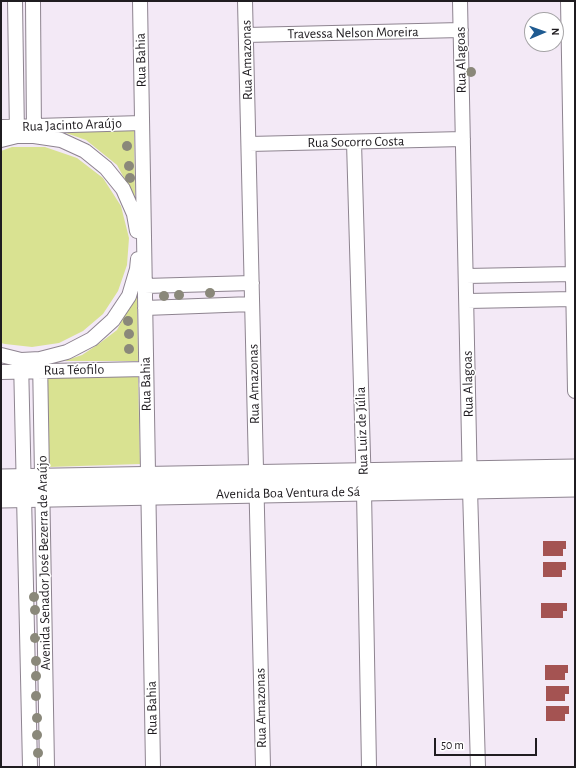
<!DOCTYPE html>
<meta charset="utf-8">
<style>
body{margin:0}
#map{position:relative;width:576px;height:768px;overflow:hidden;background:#f3e9f6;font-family:"Alegreya Sans",sans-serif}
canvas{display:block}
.frame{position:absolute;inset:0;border:2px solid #1f1c20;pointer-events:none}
.north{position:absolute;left:524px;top:12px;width:40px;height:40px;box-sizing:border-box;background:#fff;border:1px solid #a5a4a6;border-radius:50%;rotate:88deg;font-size:11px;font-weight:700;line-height:16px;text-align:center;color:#1f1c20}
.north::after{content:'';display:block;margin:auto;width:14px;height:18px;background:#1f5b91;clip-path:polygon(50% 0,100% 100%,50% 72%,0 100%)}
.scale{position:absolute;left:434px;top:738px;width:103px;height:18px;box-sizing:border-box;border:2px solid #1f1c20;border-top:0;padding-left:5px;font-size:12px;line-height:14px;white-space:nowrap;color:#1f1c20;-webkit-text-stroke:3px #fff;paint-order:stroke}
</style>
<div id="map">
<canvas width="576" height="768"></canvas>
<div class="frame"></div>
<div class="north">N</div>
<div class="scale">50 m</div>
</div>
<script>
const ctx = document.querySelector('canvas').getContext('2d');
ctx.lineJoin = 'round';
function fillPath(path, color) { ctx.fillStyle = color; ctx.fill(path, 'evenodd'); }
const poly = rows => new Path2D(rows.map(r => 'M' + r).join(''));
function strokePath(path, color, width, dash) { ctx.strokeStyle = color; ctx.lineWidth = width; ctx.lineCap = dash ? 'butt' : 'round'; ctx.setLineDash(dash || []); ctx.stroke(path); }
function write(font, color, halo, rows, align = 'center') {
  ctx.font = font + ' "Alegreya Sans",sans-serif'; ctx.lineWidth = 3; ctx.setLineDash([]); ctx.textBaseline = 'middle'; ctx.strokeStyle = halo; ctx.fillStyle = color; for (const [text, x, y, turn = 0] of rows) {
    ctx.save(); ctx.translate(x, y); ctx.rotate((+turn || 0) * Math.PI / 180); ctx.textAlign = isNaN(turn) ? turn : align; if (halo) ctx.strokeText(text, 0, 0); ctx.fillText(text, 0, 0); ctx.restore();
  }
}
const green = poly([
 [134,130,135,198,117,165,86,140,63,132],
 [12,147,45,147,77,158,103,178,121,206,129,238,127,265,118,291,103,314,83,331,59,343,32,347,5,344,1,343,1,151],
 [137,292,138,361,64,361,82,355,100,343,117,330],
 [138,376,140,464,49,467,47,378]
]);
const building = poly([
 [543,541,566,541,566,549,563,549,563,556,543,556],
 [543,562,566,562,566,570,562,570,562,577,543,577],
 [541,603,567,603,567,611,563,611,563,618,541,618],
 [545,665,568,665,568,673,565,673,565,680,545,680],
 [546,686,569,686,569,694,565,694,565,701,546,701],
 [546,706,569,706,569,714,565,714,565,721,546,721]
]);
const street = poly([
 [15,1,17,135],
 [33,1,34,135],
 [140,1,153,767],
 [245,1,263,767],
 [460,1,470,489,478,767],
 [568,1,575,391],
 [246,35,461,30],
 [1,127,142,123],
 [1,140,17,136,34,136,61,140,85,151,106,168,123,189,134,214,137,231],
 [354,142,364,491,369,767],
 [249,144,463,139],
 [466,276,573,274],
 [145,286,252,283],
 [467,301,573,299],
 [145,308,252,304],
 [1,355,21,360,40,359,67,352,92,339,113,320,129,296,137,269,138,259],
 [40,359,47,767],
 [21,360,30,767],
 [1,372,146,369]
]);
const secondary = poly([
 [1,479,575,469],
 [1,498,575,487]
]);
const trees = [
 [471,72],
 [127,146],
 [129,166],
 [130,178],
 [210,293],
 [179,295],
 [164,296],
 [128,321],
 [129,334],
 [129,349],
 [34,597],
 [35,610],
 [35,638],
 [36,661],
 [36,676],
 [36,696],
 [37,718],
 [37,735],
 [38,753]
];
const streetNames = [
 ["Travessa Nelson Moreira",353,33,-1],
 ["Rua Bahia",141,60,-91],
 ["Rua Amazonas",247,60,-91],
 ["Rua Alagoas",461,60,-91],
 ["Rua Jacinto Araújo",72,125,-2],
 ["Rua Socorro Costa",356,142,-1],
 ["Rua Téofilo",74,370,-1],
 ["Rua Bahia",146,384,-91],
 ["Rua Amazonas",254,384,-91],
 ["Rua Alagoas",468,384,-91],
 ["Rua Luiz de Júlia",362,431,-92],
 ["Avenida Boa Ventura de Sá",288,493,-1],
 ["Avenida Senador José Bezerra de Araújo",44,563,-91],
 ["Rua Bahia",152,708,-91],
 ["Rua Amazonas",261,708,-91]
];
fillPath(green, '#d9e291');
fillPath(building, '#a45352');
strokePath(street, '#8e8490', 16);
strokePath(secondary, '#8e8490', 21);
strokePath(street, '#fff', 14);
strokePath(secondary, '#fff', 19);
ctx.fillStyle = '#8a887a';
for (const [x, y] of trees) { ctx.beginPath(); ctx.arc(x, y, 5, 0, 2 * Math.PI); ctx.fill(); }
write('14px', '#1f1c20', '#fff', streetNames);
</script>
